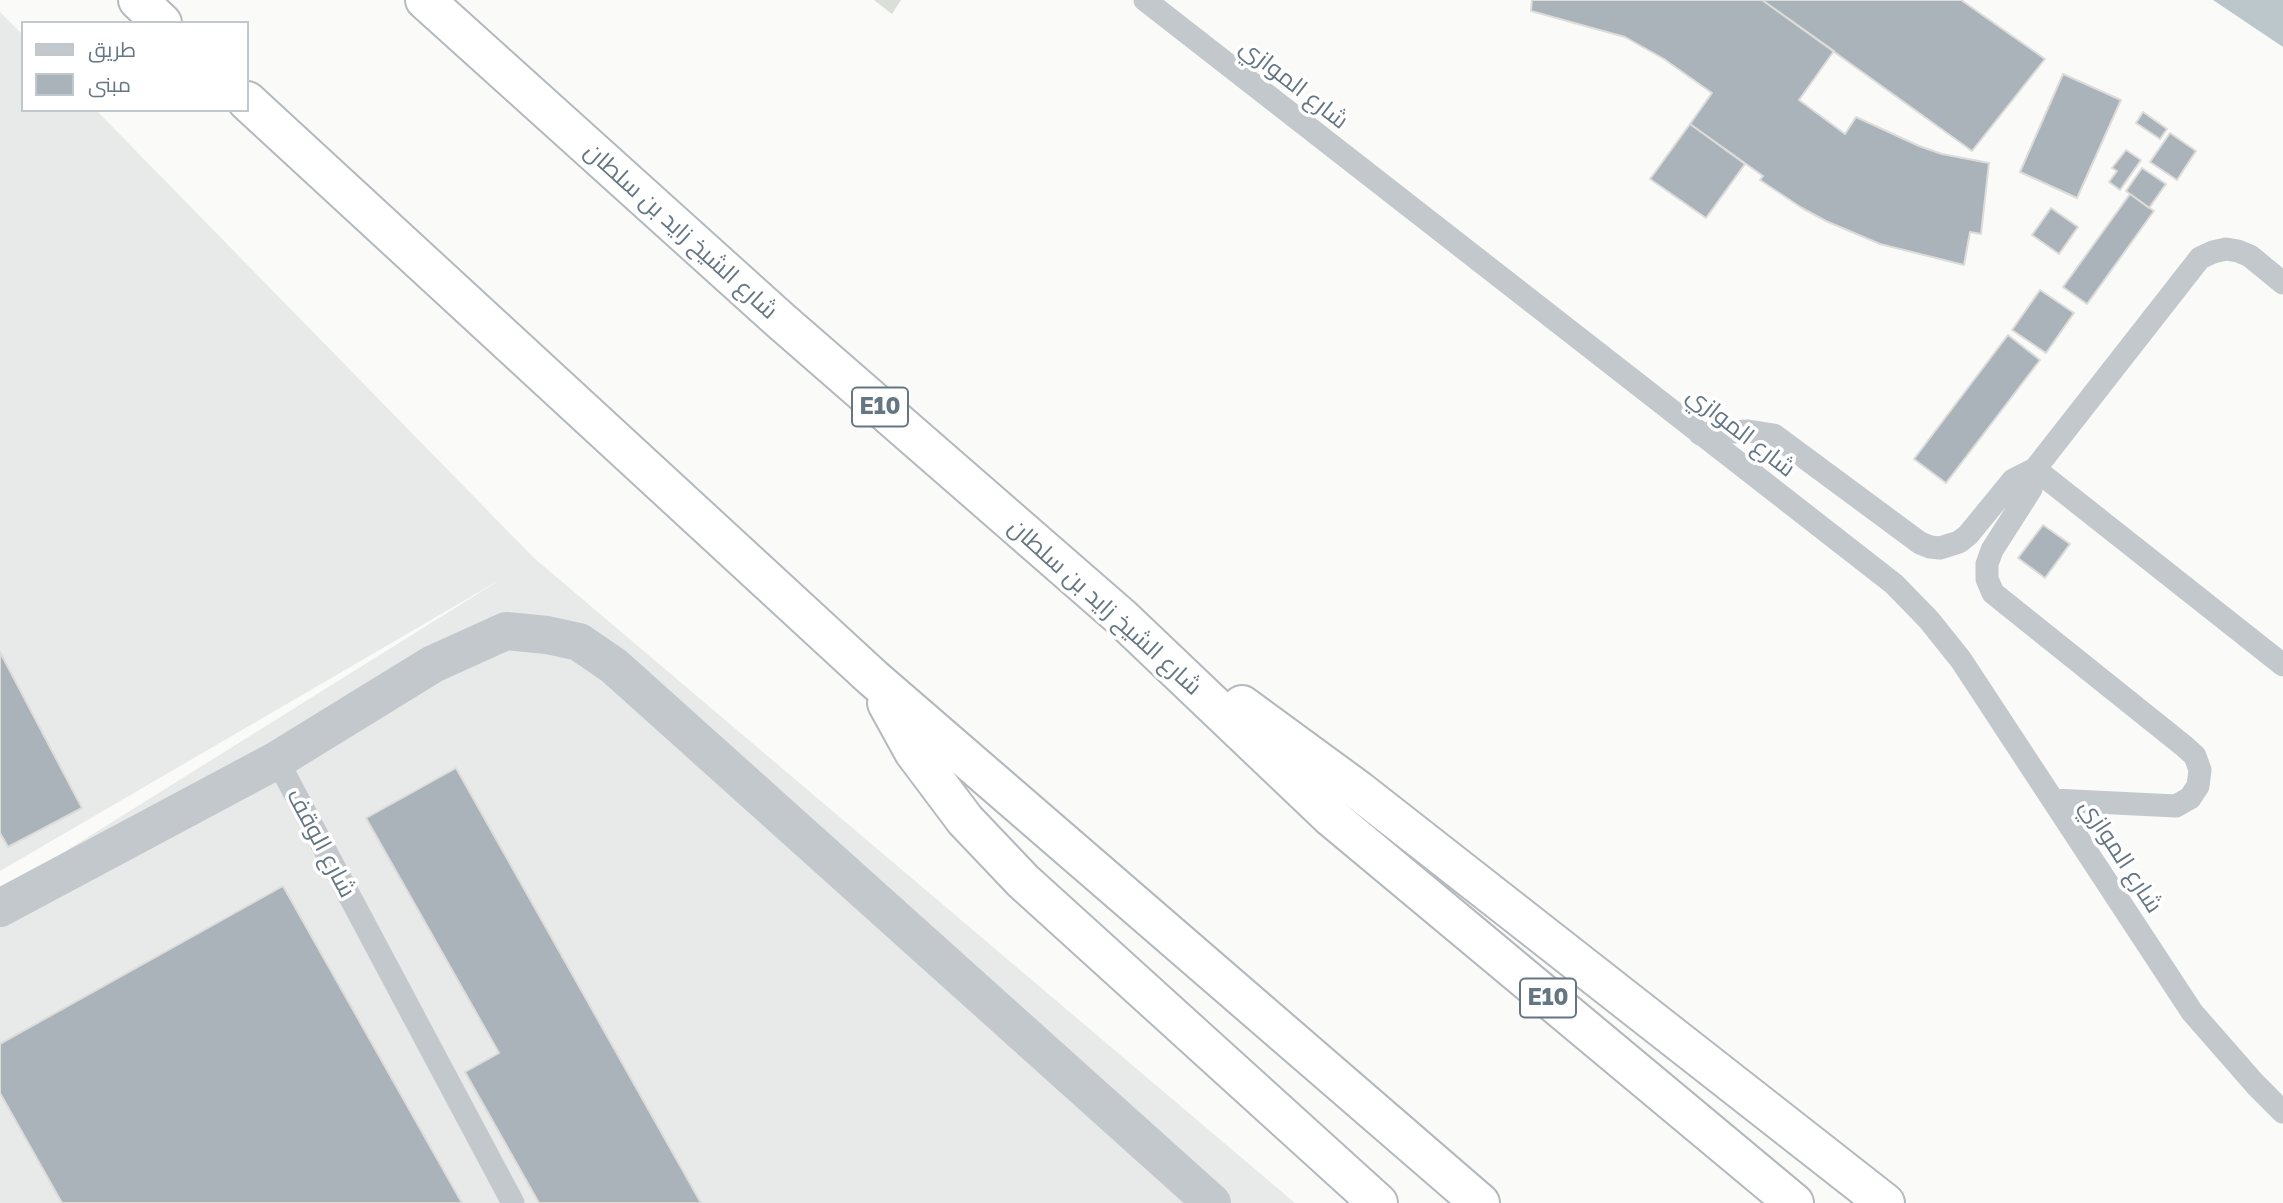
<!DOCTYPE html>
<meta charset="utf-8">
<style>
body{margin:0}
#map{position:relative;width:2283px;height:1203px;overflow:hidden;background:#fafaf8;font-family:"Golos Text",Cairo,sans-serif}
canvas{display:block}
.legend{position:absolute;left:21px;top:21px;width:228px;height:91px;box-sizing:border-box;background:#fff;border:2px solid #c1c8cd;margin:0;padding:9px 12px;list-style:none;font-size:21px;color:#657683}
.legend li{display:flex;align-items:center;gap:14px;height:35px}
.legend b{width:35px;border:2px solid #c1c8cd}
</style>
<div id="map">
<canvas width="2283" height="1203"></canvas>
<ul class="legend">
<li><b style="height:9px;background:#c3c8cc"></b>طريق</li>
<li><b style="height:19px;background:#aab3b9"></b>مبنى</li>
</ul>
</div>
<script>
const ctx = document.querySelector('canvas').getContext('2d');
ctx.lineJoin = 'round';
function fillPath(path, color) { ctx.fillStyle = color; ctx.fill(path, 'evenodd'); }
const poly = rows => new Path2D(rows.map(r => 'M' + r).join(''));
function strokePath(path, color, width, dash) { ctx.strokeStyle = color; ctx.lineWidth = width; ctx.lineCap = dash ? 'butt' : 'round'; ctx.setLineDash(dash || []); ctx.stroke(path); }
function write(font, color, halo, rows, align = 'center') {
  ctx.font = font + ' "Golos Text",Cairo,sans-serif'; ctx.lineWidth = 7; ctx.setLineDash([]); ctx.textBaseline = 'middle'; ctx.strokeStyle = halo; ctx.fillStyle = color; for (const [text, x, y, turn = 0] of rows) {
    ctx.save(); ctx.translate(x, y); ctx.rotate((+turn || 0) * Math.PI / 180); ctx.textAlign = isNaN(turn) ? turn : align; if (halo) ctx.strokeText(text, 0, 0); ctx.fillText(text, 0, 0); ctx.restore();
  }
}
const built = poly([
 [0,12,23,35,23,110,96,110,534,558,1295,1203,0,1203,0,892,503,578,0,871]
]);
const green = poly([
 [874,0,901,0,892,14]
]);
const water = poly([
 [2213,0,2283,0,2283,47]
]);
const building = poly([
 [1532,0,1762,0,1834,51,1799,100,1845,134,1856,117,1919,146,1942,154,1989,163,1981,234,1970,232,1964,265,1880,244,1826,221,1802,208,1760,180,1763,176,1690,124,1712,93,1664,59,1625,37,1531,11,1532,0],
 [1762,0,1961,0,2045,59,1972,151,1762,0],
 [2063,74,2121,100,2077,198,2020,172,2063,74],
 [2143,112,2167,129,2160,139,2136,123,2143,112],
 [1690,124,1745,164,1706,218,1650,179,1690,124],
 [2170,133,2196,151,2177,180,2150,162,2170,133],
 [2126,150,2141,160,2120,190,2109,182,2117,171,2112,168,2126,150],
 [2142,168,2166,184,2149,208,2126,191,2142,168],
 [2130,194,2154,211,2087,304,2063,287,2130,194],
 [2051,208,2078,227,2059,254,2032,235,2051,208],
 [2040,290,2074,313,2046,353,2012,330,2040,290],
 [2008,335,2040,360,1946,483,1914,459,2008,335],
 [2043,525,2070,544,2045,578,2018,558,2043,525],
 [0,652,82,808,8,847,0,833,0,652],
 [456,768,701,1203,539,1203,465,1072,499,1053,366,818,456,768],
 [283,886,462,1203,62,1203,0,1093,0,1044,283,886]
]);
const lane = poly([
 [1145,0,1894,584,1929,620,1961,660,2192,1012,2255,1084,2283,1112],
 [2283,283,2250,256,2238,251,2226,249,2213,252,2200,258,2035,469,2283,665],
 [1700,434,1748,431,1774,435,1920,543,1930,547,1940,548,1959,542,1968,535,2013,480,2035,469,2031,489,1992,550,1987,564,1987,579,1993,593,2184,746,2195,756,2200,770,2198,786,2190,798,2176,806,2053,800],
 [277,760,513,1203]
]);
const street = poly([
 [0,908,277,760,433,664,506,631,547,635,579,642,614,666,1212,1203]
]);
const highway = poly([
 [138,0,162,23],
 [425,0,780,320,1121,617,1331,817,1794,1203],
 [247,101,873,678,1480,1203],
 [887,703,914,752,965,820,1023,881,1378,1203],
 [1242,705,1358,790,1885,1203]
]);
const shields = [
 [880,407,56],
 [1548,998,56]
];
const shieldNames = [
 ["E10",880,407],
 ["E10",1548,998]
];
const streetNames = [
 ["شارع الموازي",1294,84,38],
 ["شارع الشيخ زايد بن سلطان",681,231,42],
 ["شارع الموازي",1741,432,38],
 ["شارع الشيخ زايد بن سلطان",1105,607,42],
 ["شارع الوقف",321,843,62],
 ["شارع الموازي",2121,856,57]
];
fillPath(built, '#e8e9e9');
fillPath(green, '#dadfd7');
fillPath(water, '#bbc7cb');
fillPath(building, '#aab3b9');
strokePath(building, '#dcdcda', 2);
strokePath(highway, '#b4b9bd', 42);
strokePath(lane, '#c3c8cc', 23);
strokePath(street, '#c3c8cc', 38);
strokePath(highway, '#fff', 38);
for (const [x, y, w] of shields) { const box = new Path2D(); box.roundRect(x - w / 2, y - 19.5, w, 39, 5); ctx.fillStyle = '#fff'; ctx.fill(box); strokePath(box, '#657683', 2); }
write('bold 23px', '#657683', null, shieldNames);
write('24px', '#657683', '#fff', streetNames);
</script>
